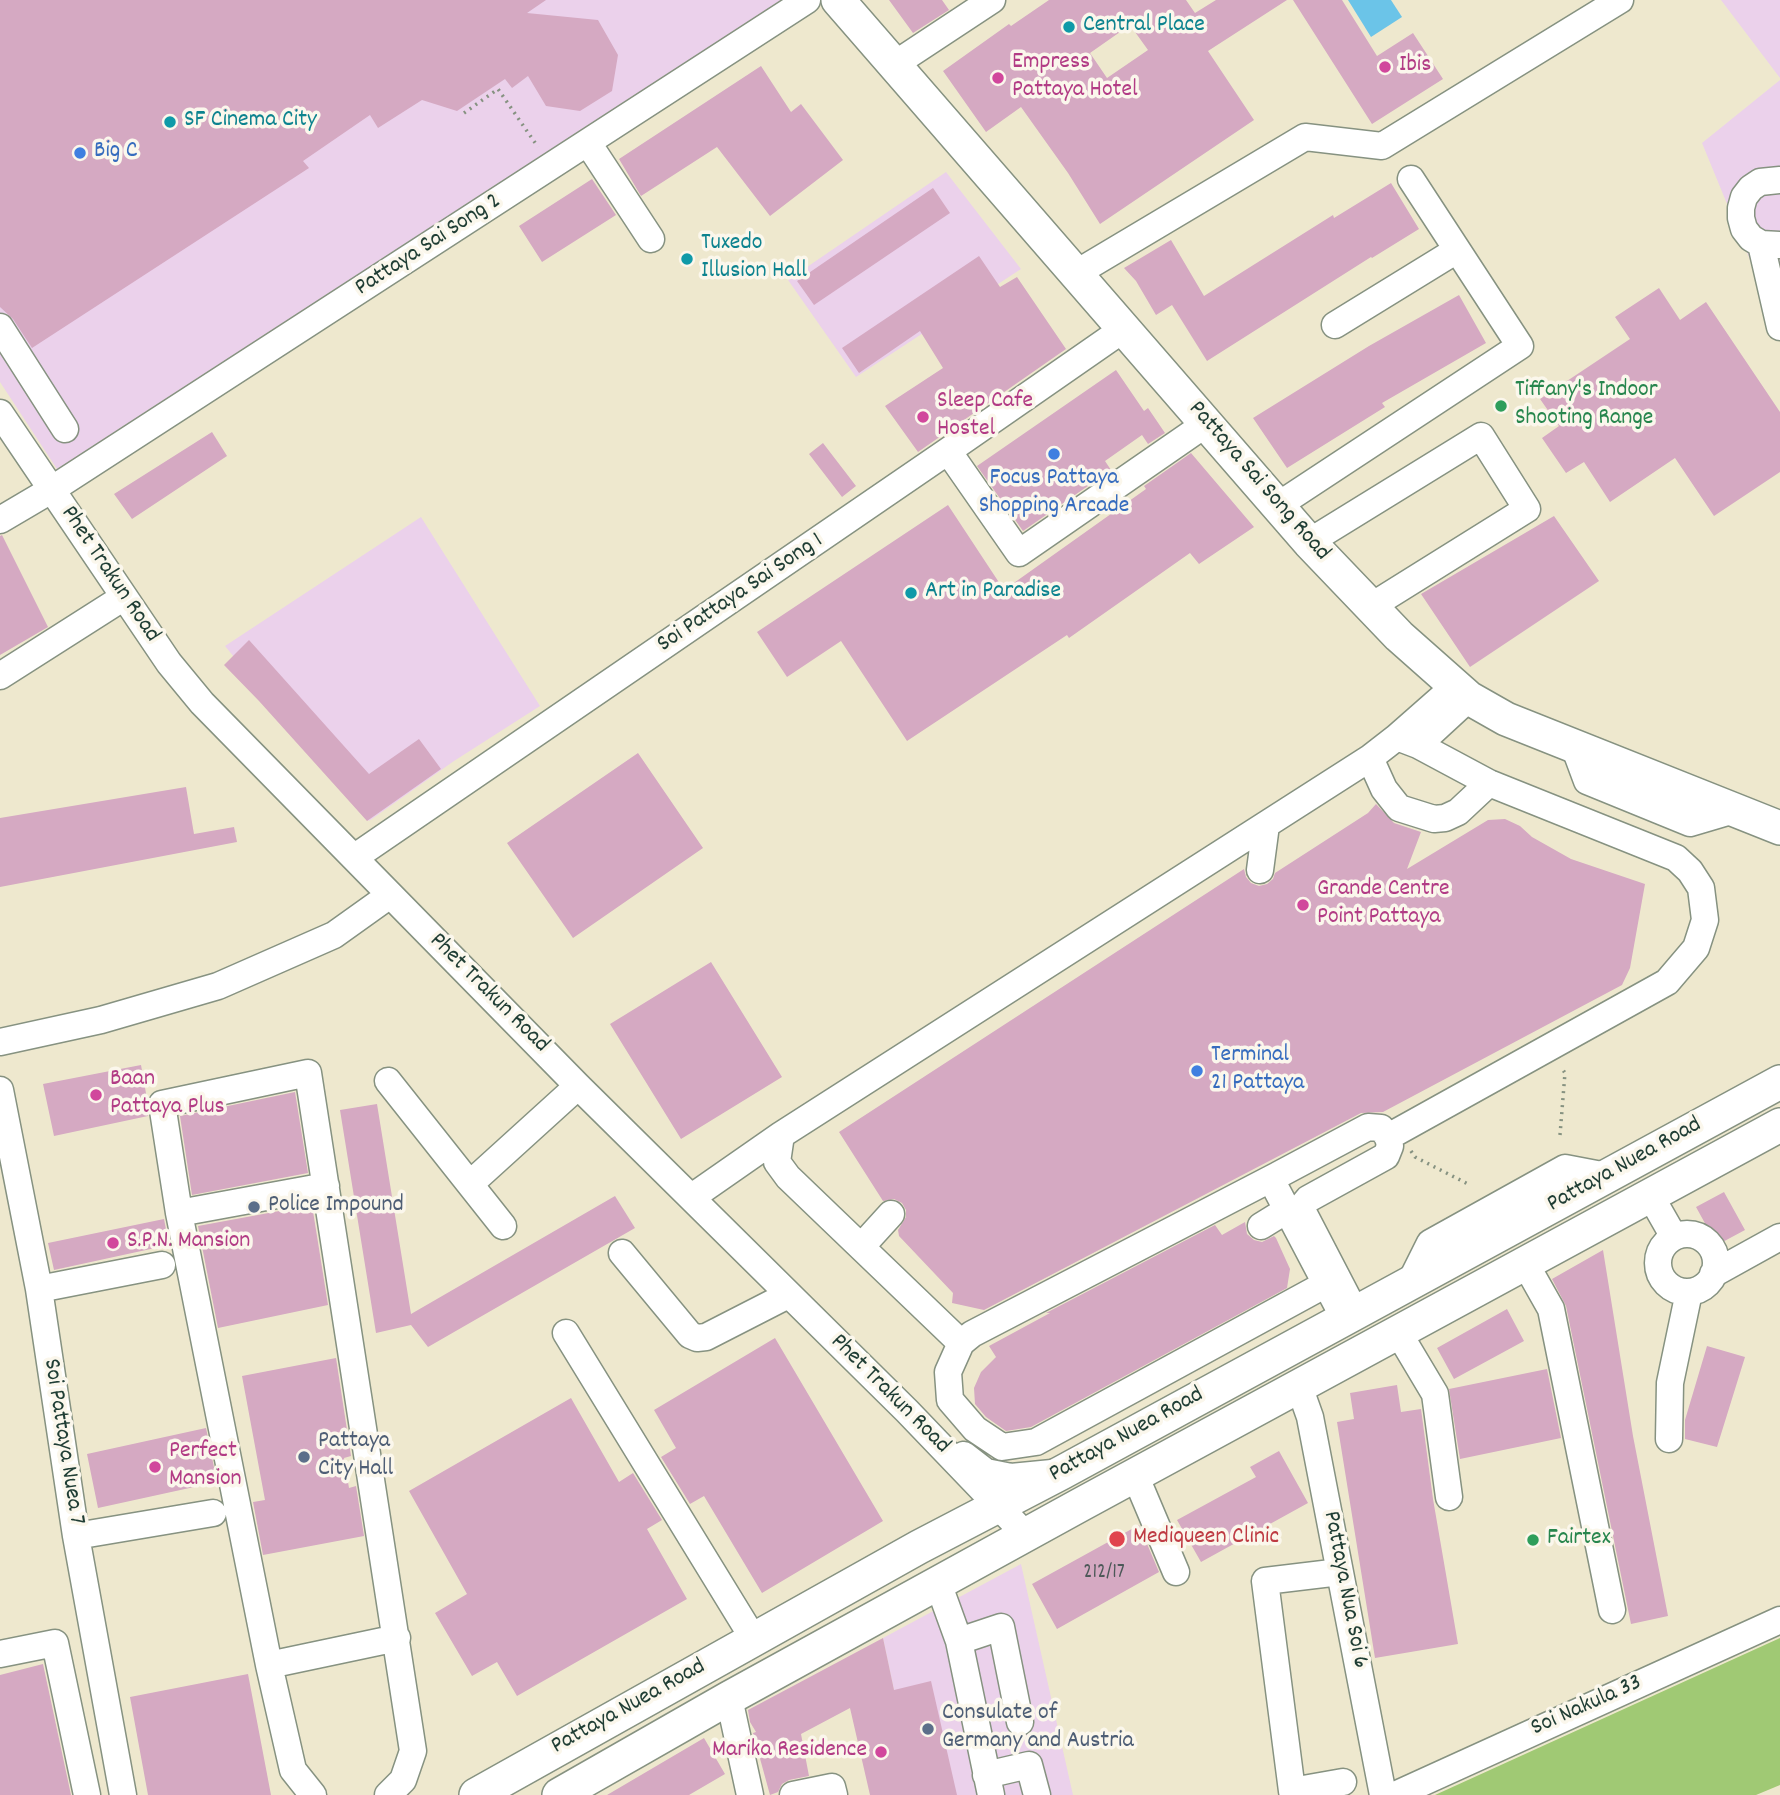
<!DOCTYPE html>
<style>
body{margin:0}
canvas{display:block;background:#eee8ce}
</style>
<canvas width="1780" height="1795"></canvas>
<script>
const ctx = document.querySelector('canvas').getContext('2d');
ctx.lineJoin = 'round';
function fillPath(path, color) { ctx.fillStyle = color; ctx.fill(path, 'evenodd'); }
const poly = rows => new Path2D(rows.map(r => 'M' + r).join(''));
function strokePath(path, color, width, dash) { ctx.strokeStyle = color; ctx.lineWidth = width; ctx.lineCap = dash ? 'butt' : 'round'; ctx.setLineDash(dash || []); ctx.stroke(path); }
function write(font, color, halo, rows, align = 'center') {
  ctx.font = font + ' Dekko,sans-serif'; ctx.lineWidth = 7; ctx.setLineDash([]); ctx.textBaseline = 'middle'; ctx.strokeStyle = halo; ctx.fillStyle = color; for (const [text, x, y, turn = 0] of rows) {
    ctx.save(); ctx.translate(x, y); ctx.rotate((+turn || 0) * Math.PI / 180); ctx.textAlign = isNaN(turn) ? turn : align; if (halo) ctx.strokeText(text, 0, 0); ctx.fillText(text, 0, 0); ctx.restore();
  }
}
const built = poly([
 [0,0,781,0,57,469,0,382],
 [1721,0,1780,0,1780,78],
 [1780,80,1780,272,1762,289,1702,143],
 [946,172,1021,269,856,377,788,280],
 [421,517,540,706,454,761,369,821,225,646],
 [1021,1564,1073,1795,916,1795,883,1638]
]);
const green = poly([
 [1780,1638,1780,1785,1756,1795,1435,1795]
]);
const water = poly([
 [1348,0,1391,0,1402,17,1371,37]
]);
const building = poly([
 [0,0,546,0,527,13,598,20,618,55,612,91,580,111,546,106,528,76,512,88,505,79,457,111,422,100,378,128,370,115,303,161,309,168,32,348,13,319,0,307],
 [889,0,942,0,949,10,913,33],
 [1049,0,1186,0,1195,13,1216,0,1287,0,1208,51,1254,120,1100,224,1068,173,1021,107,986,132,943,71,1009,24,1011,26],
 [1130,25,1148,50,1107,78,1090,53],
 [1293,0,1342,0,1377,56,1413,33,1443,79,1372,124],
 [761,66,791,112,801,104,843,160,770,216,717,147,641,196,619,159],
 [592,179,616,215,542,262,519,226],
 [1391,183,1419,229,1372,258,1371,257,1207,361,1172,305,1156,315,1136,281,1124,268,1171,240,1204,296,1333,215,1334,218],
 [933,188,950,213,814,305,797,281],
 [979,256,1000,287,1017,277,1066,349,918,452,885,406,943,368,920,331,859,373,842,348],
 [1659,288,1680,320,1706,302,1780,412,1780,472,1714,516,1675,458,1610,502,1584,462,1566,473,1542,438,1559,426,1540,399,1630,339,1615,317],
 [1459,295,1486,343,1382,403,1385,407,1287,468,1253,418,1369,346],
 [1116,370,1144,411,1148,408,1165,433,1148,444,1142,435,1105,461,1111,470,1023,531,977,466],
 [212,432,227,456,132,519,114,494],
 [823,443,856,486,842,497,809,454],
 [1191,453,1254,527,1199,564,1190,553,1069,638,1067,635,907,741,841,641,787,677,757,632,948,505,1004,590,1146,489,1144,486],
 [1554,516,1599,581,1470,667,1421,594],
 [2,535,48,627,0,655,0,536],
 [249,640,369,774,419,739,441,769,367,821,259,701,224,665],
 [638,753,703,848,573,938,507,843],
 [186,787,194,834,234,827,237,842,0,887,0,818],
 [1376,804,1394,823,1421,832,1407,869,1488,820,1505,819,1520,826,1532,837,1571,859,1645,884,1630,968,1622,985,1383,1112,1361,1113,984,1310,952,1303,953,1293,899,1236,898,1230,906,1217,906,1210,902,1203,894,1199,883,1201,839,1132,1244,869,1246,877,1251,883,1259,886,1267,884,1273,879,1275,873,1368,813],
 [711,962,782,1077,681,1139,610,1024],
 [141,1065,147,1099,148,1116,54,1136,43,1084],
 [295,1092,308,1173,192,1195,180,1116],
 [377,1104,411,1314,615,1196,635,1228,428,1347,411,1325,376,1333,340,1110],
 [1724,1192,1745,1230,1717,1245,1696,1207],
 [312,1205,328,1305,218,1328,198,1226],
 [164,1219,169,1245,54,1270,48,1243],
 [1245,1222,1247,1234,1254,1240,1262,1242,1274,1236,1276,1238,1290,1269,1287,1288,1031,1427,1006,1431,986,1417,975,1404,974,1388,981,1372,996,1357,989,1346,1050,1313,1046,1313,1215,1225,1222,1235],
 [1603,1250,1633,1436,1668,1616,1631,1624,1566,1306,1552,1279],
 [1507,1309,1524,1341,1454,1379,1437,1348],
 [775,1338,883,1521,762,1593,704,1496,690,1504,661,1457,676,1448,654,1410],
 [1707,1346,1745,1357,1717,1447,1685,1439,1685,1420],
 [336,1358,351,1456,344,1458,349,1488,356,1486,364,1536,263,1555,253,1502,265,1500,242,1376],
 [1547,1369,1561,1438,1460,1459,1449,1389],
 [1397,1385,1401,1412,1421,1409,1433,1499,1458,1644,1375,1658,1337,1422,1354,1419,1350,1393],
 [571,1398,619,1482,633,1473,662,1520,647,1529,687,1599,517,1696,497,1662,472,1676,435,1613,467,1594,409,1491],
 [206,1428,217,1482,98,1508,87,1454],
 [1279,1451,1308,1503,1201,1562,1177,1520,1256,1477,1250,1467],
 [1139,1525,1159,1572,1057,1629,1032,1584],
 [883,1638,894,1690,931,1681,957,1795,870,1795,850,1708,801,1734,809,1776,789,1780,782,1784,778,1792,770,1795,753,1733,756,1732,750,1722,748,1710],
 [43,1664,71,1795,0,1795,0,1675],
 [248,1674,271,1795,148,1795,130,1697],
 [704,1738,725,1774,689,1795,607,1795]
]);
const path = poly([
 [464,113,498,89,538,147],
 [1560,1135,1565,1073,1561,1067],
 [1411,1151,1415,1157,1468,1184]
]);
const minor = poly([
 [895,64,992,0],
 [588,143,651,239],
 [1780,180,1760,182,1751,188,1744,197,1741,208,1741,218,1744,229,1751,238,1761,244,1780,245],
 [1761,244,1780,327],
 [1075,274,1305,137,1382,146,1620,0],
 [1335,325,1457,250],
 [0,327,65,429],
 [0,413,169,663,202,703,578,1086,907,1411,1026,1535],
 [948,451,1019,553,1207,423],
 [1277,506,1520,346,1411,179],
 [0,520,51,490,807,0],
 [1309,542,1481,436,1527,509,1370,607],
 [0,676,124,597],
 [1397,737,1455,686],
 [1418,745,1469,698],
 [1574,746,1587,781,1690,823,1734,810],
 [1370,758,1384,789,1399,808,1434,819,1445,818,1458,812,1489,783],
 [355,857,948,451,1125,328],
 [1260,870,1266,825],
 [0,1042,101,1020,218,986,334,935,390,895],
 [388,1081,503,1226],
 [0,1090,39,1289,76,1536,123,1795],
 [1278,1175,972,1334,961,1343,788,1177,777,1162,781,1135,1370,758,1397,737,1418,745,1489,783,1676,858,1690,871,1701,888,1705,920,1696,948,1667,982,1388,1137],
 [470,1184,578,1086],
 [1650,1195,1674,1237],
 [692,1197,781,1135],
 [179,1213,326,1186],
 [1261,1226,1287,1210],
 '1658 1263a29 29 0 1 1 58 0a29 29 0 1 1-58 0Z',
 [861,1247,891,1214],
 [622,1253,690,1335,697,1338,706,1337,788,1295],
 [1525,1263,1551,1309,1612,1610],
 [1713,1274,1780,1237],
 [1410,1283,1430,1243,1565,1168,1607,1176],
 [39,1289,162,1265],
 [1344,1318,1274,1185,1278,1175,1368,1127,1381,1128,1388,1137,1390,1146,1386,1156,1308,1199,1303,1205,1303,1212,1355,1312],
 [1398,1332,1435,1394,1449,1497],
 [566,1333,753,1638],
 [961,1343,948,1372,950,1400,975,1429,1002,1447,1036,1442,1326,1284],
 [1299,1386,1310,1417,1383,1795],
 [1669,1439,1670,1383,1689,1292],
 [964,1455,986,1472,1011,1477,1052,1473],
 [1135,1475,1176,1572],
 [76,1536,213,1513],
 [1340,1572,1265,1581,1292,1791,1343,1782],
 [938,1583,959,1641,991,1795],
 [959,1641,1001,1627,1020,1722],
 [0,1654,55,1643,87,1795],
 [269,1665,397,1638],
 [729,1698,750,1795],
 [986,1775,1029,1765,1037,1795],
 [313,1795,293,1770,269,1665,179,1213,162,1104,308,1073,413,1751,403,1780,388,1795],
 [793,1795,832,1787,834,1795],
 [1395,1795,1780,1620]
]);
const major = poly([
 [838,0,1309,542,1399,636,1469,698,1506,719,1780,828],
 [476,1795,919,1547,1061,1473,1780,1082],
 [559,1795,729,1698,1080,1505,1780,1125]
]);
const markers = [
 [1069,27,7,"#0f9aa8"],
 [1385,67,7,"#d1479c"],
 [998,78,7,"#d1479c"],
 [170,122,7,"#0f9aa8"],
 [80,153,7,"#3f7fe0"],
 [687,259,7,"#0f9aa8"],
 [1501,406,7,"#2e9e5b"],
 [923,417,7,"#d1479c"],
 [1054,454,7,"#3f7fe0"],
 [911,593,7,"#0f9aa8"],
 [1303,905,7,"#d1479c"],
 [1197,1071,7,"#3f7fe0"],
 [96,1095,7,"#d1479c"],
 [254,1207,7,"#5c6f8a"],
 [113,1243,7,"#d1479c"],
 [304,1457,7,"#5c6f8a"],
 [155,1467,7,"#d1479c"],
 [1117,1539,9,"#e0444e"],
 [1533,1540,7,"#2e9e5b"],
 [928,1729,7,"#5c6f8a"],
 [881,1752,7,"#d1479c"]
];
const numberNames = [
 ["212/17",1104,1574]
];
const cultureNames = [
 ["Central Place",1083,27],
 ["SF Cinema City",184,122],
 ["Tuxedo",701,245],
 ["Illusion Hall",701,273],
 ["Art in Paradise",925,593]
];
const hotelNames = [
 ["Empress",1012,64],
 ["Pattaya Hotel",1012,92],
 ["Ibis",1399,67],
 ["Sleep Cafe",937,403],
 ["Hostel",937,431],
 ["Grande Centre",1317,891],
 ["Point Pattaya",1317,919],
 ["Baan",110,1081],
 ["Pattaya Plus",110,1109],
 ["S.P.N. Mansion",127,1243],
 ["Perfect",169,1453],
 ["Mansion",169,1481],
 ["Marika Residence",867,1752,"right"]
];
const shopNames = [
 ["Big C",94,153],
 ["Focus Pattaya",1054,480,"center"],
 ["Shopping Arcade",1054,508,"center"],
 ["Terminal",1211,1057],
 ["21 Pattaya",1211,1085]
];
const streetNames = [
 ["Pattaya Sai Song 2",429,246,-33],
 ["Pattaya Sai Song Road",1258,482,49],
 ["Phet Trakun Road",109,575,56],
 ["Soi Pattaya Sai Song 1",741,594,-34],
 ["Phet Trakun Road",488,994,45],
 ["Pattaya Nuea Road",1625,1166,-29],
 ["Phet Trakun Road",889,1395,45],
 ["Pattaya Nuea Road",1127,1436,-29],
 ["Soi Pattaya Nuea 7",62,1442,81],
 ["Pattaya Nua Soi 6",1344,1590,79],
 ["Soi Nakula 33",1587,1707,-24],
 ["Pattaya Nuea Road",629,1708,-29]
];
const leisureNames = [
 ["Tiffany's Indoor",1515,392],
 ["Shooting Range",1515,420],
 ["Fairtex",1547,1540]
];
const serviceNames = [
 ["Police Impound",268,1207],
 ["Pattaya",318,1443],
 ["City Hall",318,1471],
 ["Consulate of",942,1715],
 ["Germany and Austria",942,1743]
];
const healthNames = [
 ["Mediqueen Clinic",1133,1539]
];
fillPath(built, '#ebd1eb');
fillPath(green, '#a0c974');
fillPath(water, '#6bc4e8');
fillPath(building, '#d5a9c2');
strokePath(minor, '#869281', 29);
strokePath(major, '#869281', 36);
strokePath(path, '#869281', 3.5, [2, 5]);
strokePath(minor, '#fff', 26);
strokePath(major, '#fff', 33);
for (const [x, y, r, color] of markers) { const dot = new Path2D(); dot.arc(x, y, r, 0, 2 * Math.PI); ctx.fillStyle = color; ctx.fill(dot); strokePath(dot, '#fbf7ec', 2.5); }
write('21px', '#4c5858', null, numberNames);
write('24px', '#0d838f', '#fbf7ec', cultureNames, 'left');
write('24px', '#b23c85', '#fbf7ec', hotelNames, 'left');
write('24px', '#366cbe', '#fbf7ec', shopNames, 'left');
write('24px', '#1f3d34', '#fbf7ec', streetNames);
write('24px', '#27864d', '#fbf7ec', leisureNames, 'left');
write('24px', '#4e5e75', '#fbf7ec', serviceNames, 'left');
write('24px', '#be3a42', '#fbf7ec', healthNames, 'left');
</script>
